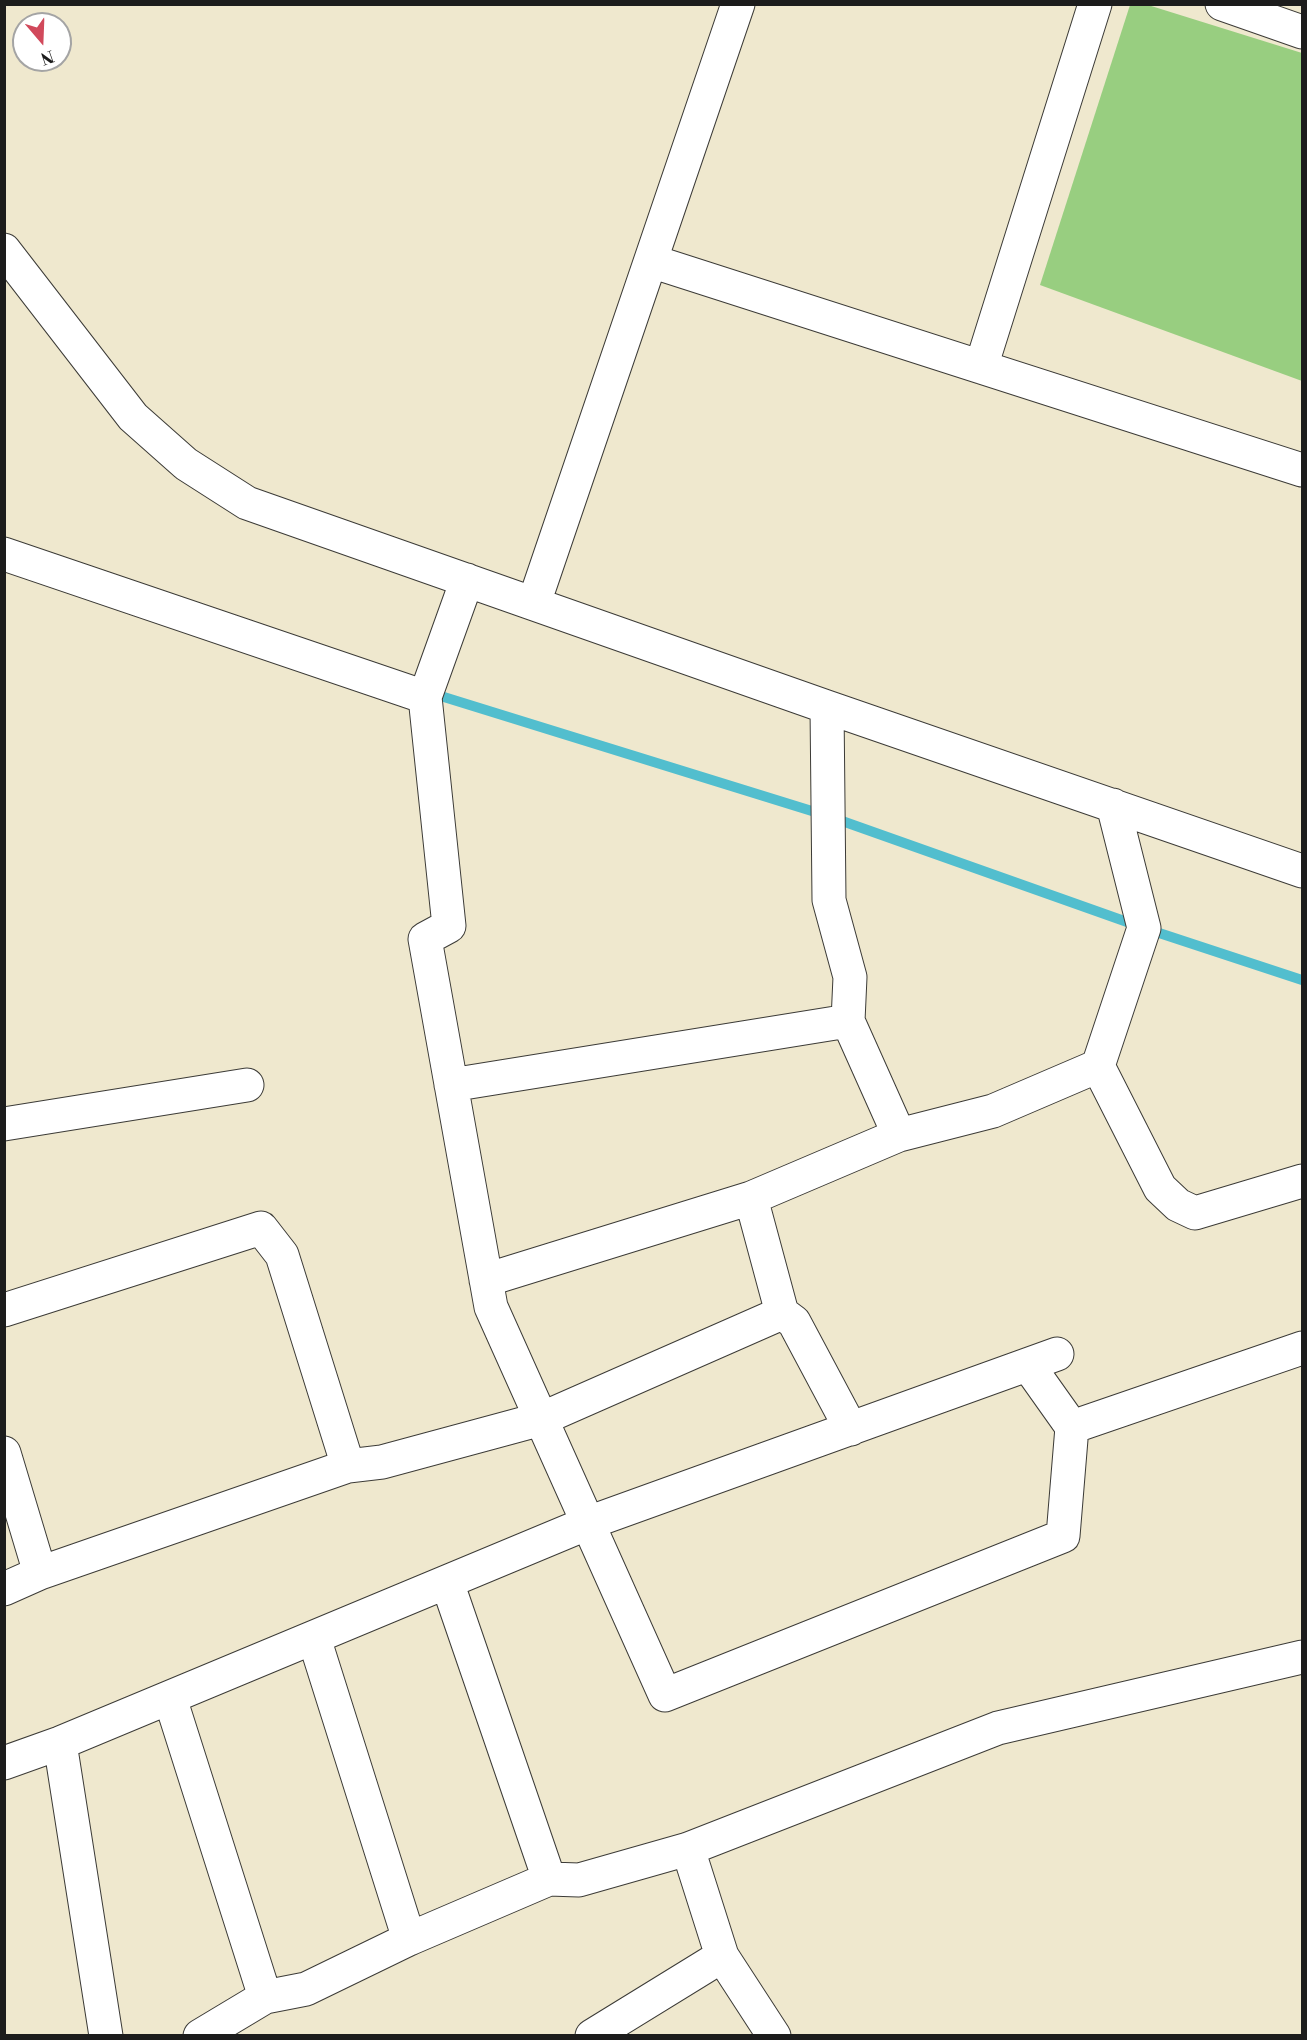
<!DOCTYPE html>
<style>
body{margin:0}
#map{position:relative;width:1307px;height:2040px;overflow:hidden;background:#efe8ce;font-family:"Libre Bodoni",serif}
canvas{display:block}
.frame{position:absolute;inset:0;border:6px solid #1c1c1c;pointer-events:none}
.north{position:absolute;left:12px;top:12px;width:60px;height:60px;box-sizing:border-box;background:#fff;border:2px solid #a4a4a4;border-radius:50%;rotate:161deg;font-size:16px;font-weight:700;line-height:24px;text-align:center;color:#1c1c1c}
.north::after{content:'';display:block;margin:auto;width:21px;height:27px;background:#d1495b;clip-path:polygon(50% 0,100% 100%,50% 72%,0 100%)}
</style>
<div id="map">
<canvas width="1307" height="2040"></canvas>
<div class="frame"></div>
<div class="north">N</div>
</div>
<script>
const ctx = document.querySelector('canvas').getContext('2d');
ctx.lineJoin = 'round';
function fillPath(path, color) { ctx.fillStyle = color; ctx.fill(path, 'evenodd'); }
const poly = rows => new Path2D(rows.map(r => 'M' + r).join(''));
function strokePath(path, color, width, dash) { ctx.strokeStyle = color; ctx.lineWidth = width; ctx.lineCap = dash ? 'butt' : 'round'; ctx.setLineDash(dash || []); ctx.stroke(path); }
const green = poly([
 [1130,5,1148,5,1302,53,1302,381,1040,285]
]);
const stream = poly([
 [431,693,828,816,1144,928,1302,980]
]);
const street = poly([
 [1222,4,1302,32],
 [4,250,133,417,186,464,247,503,827,707,1302,871],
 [651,261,1302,470],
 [981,367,1095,4],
 [4,554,425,697,449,926,425,939,491,1307,665,1695,1063,1536,1072,1427,1028,1365],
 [534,603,738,4],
 [425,697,467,580],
 [827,707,829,900,850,977,848,1021,899,1135],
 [1113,805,1144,928,1098,1066,1160,1188,1178,1205,1195,1213,1302,1181],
 [451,1085,848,1021],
 [4,1124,247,1085],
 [751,1198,782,1313,794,1322,851,1429],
 [486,1280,751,1198,899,1135,993,1111,1098,1066],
 [4,1310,261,1228,282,1255,348,1466],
 [1072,1427,1302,1348],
 [4,1453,40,1573],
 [447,1582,549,1879],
 [4,1589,40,1573,348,1466,382,1462,541,1419,782,1313],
 [314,1638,409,1939],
 [170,1698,265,1997],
 [60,1743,106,2036],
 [4,1763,60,1743,588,1523,1057,1354],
 [688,1849,722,1956,774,2036],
 [200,2036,265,1997,306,1989,409,1939,549,1879,579,1880,688,1849,998,1728,1302,1657],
 [592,2036,722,1956]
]);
fillPath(green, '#98ce80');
strokePath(stream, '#52bece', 10);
strokePath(street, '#3c3b37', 35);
strokePath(street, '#fff', 33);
</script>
